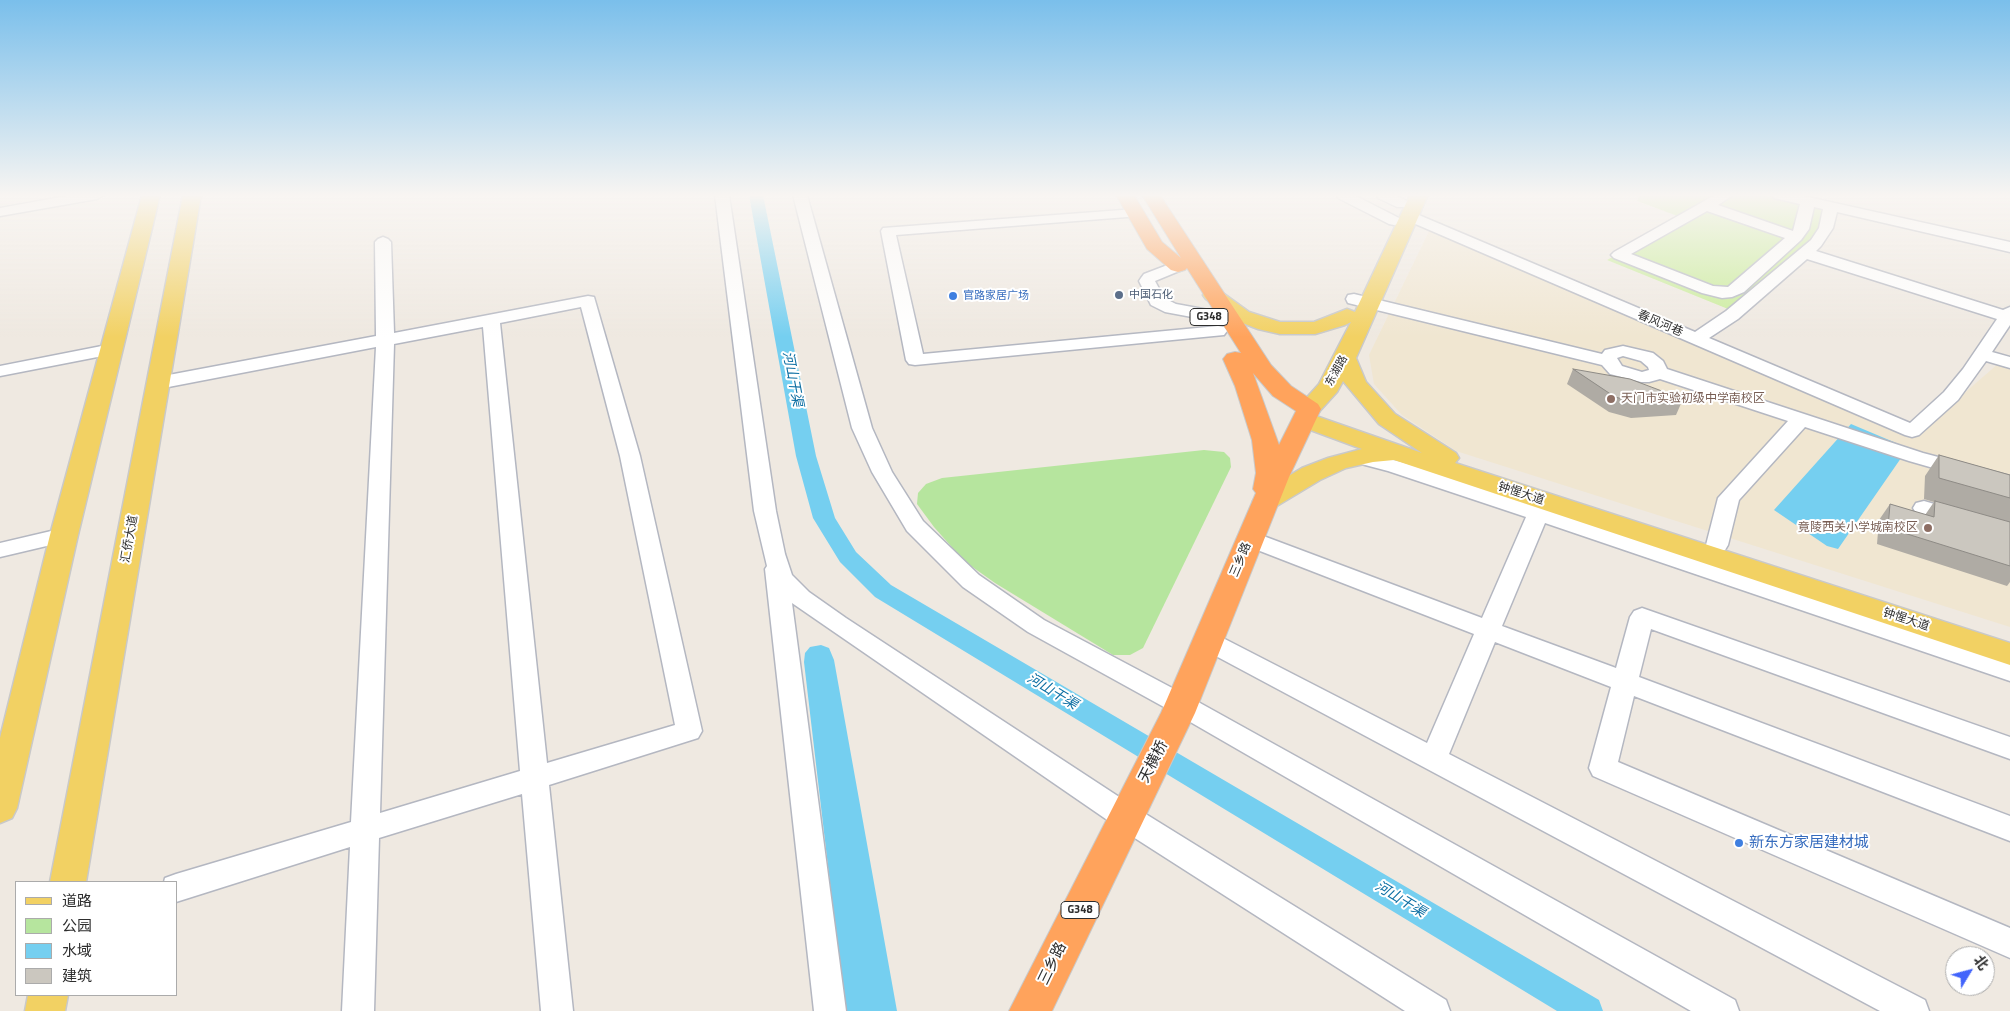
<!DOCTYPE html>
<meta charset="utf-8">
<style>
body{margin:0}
#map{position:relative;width:2010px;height:1011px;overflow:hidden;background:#efe9e1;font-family:"Titillium Web","Noto Sans SC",sans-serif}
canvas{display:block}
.legend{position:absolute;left:15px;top:881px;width:162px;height:115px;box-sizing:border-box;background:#fff;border:1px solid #ababab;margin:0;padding:6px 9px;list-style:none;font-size:15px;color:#2e2e2e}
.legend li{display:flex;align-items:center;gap:10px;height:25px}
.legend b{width:25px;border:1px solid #ababab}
.north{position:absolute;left:1945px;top:946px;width:50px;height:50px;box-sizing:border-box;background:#fff;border:1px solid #ababab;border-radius:50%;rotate:53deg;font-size:14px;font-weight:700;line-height:20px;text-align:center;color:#2e2e2e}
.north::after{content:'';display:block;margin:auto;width:18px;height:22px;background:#4264fb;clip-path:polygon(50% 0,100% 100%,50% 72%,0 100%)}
</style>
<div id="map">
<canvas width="2010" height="1011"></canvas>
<ul class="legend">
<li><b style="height:6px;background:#f2d163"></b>道路</li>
<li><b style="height:14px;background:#b6e59e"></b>公园</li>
<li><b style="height:14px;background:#75cff0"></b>水域</li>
<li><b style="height:14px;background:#cbc7bf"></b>建筑</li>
</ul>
<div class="north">北</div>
</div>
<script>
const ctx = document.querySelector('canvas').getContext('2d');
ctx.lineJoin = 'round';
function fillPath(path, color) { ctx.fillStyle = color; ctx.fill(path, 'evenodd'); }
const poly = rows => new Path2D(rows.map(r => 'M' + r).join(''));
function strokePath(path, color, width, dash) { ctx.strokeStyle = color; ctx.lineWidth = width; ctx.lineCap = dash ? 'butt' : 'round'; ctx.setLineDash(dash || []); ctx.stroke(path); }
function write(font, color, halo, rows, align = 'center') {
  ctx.font = font + ' "Titillium Web","Noto Sans SC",sans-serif'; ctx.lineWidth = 4; ctx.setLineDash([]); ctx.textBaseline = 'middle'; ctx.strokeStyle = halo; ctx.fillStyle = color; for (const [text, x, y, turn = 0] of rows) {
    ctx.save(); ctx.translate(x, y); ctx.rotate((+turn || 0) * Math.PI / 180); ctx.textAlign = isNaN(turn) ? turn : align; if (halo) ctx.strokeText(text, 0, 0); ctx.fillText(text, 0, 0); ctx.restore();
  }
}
const education = poly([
 [1431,227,1916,435,1999,363,2010,366,2010,627,1456,451,1402,415,1374,384,1369,355]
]);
const green = poly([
 [1204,450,1224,452,1230,458,1231,467,1143,648,1130,655,1113,655,995,583,964,561,934,527,917,504,918,493,926,484,942,478]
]);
const pitch = poly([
 [1640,195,1763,195,1826,210,1820,234,1733,311,1607,260,1683,218,1637,201]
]);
const water = poly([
 [1851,424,1908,448,1838,549,1827,546,1774,510],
 [821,645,829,648,834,660,897,1011,845,1011,804,662,805,653,810,647]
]);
const canal = poly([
 [749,195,763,195,816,456,835,518,856,552,891,585,1599,1000,1603,1011,1557,1011,875,597,840,562,813,518,796,456,749,195]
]);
const minor = poly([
 [72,195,104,195,97,199,0,216,0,208,72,195],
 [715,195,729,195,776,511,785,554,792,575,809,592,846,618,1136,808,1446,1000,1450,1011,1405,1011,1116,826,792,603,846,1011,814,1011,765,569,767,566,754,511,715,195],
 [793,195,807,195,872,428,892,472,923,521,979,575,1044,620,1191,698,1735,1000,1739,1011,1691,1011,1173,712,1028,632,963,587,907,531,872,472,852,428,793,195],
 [1336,195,1354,195,1399,218,1401,221,1399,224,1394,225,1389,224,1338,198,1336,195],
 [1376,195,1395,195,1407,201,1409,204,1407,207,1397,207,1378,198,1376,195],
 [1715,195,1733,195,1718,205,1793,231,1800,204,1774,198,1772,195,1799,195,2010,242,2010,252,1837,212,1833,228,1821,246,1816,251,2003,310,2010,307,2010,325,1992,352,2010,357,2010,368,1986,361,1958,400,1919,435,1912,437,1905,435,1404,219,1402,216,1404,213,1409,212,1414,213,1695,332,1726,311,1811,240,1819,228,1823,209,1814,207,1809,229,1801,240,1744,292,1732,297,1722,298,1702,293,1614,258,1611,255,1614,252,1715,195],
 [1707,211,1785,238,1728,287,1713,286,1631,254,1707,211],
 [1807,259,1997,319,1963,369,1944,392,1910,423,1709,338,1738,319,1807,259],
 [1135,209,1140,210,1142,213,1140,216,896,235,923,354,1218,326,1224,327,1227,331,1224,335,915,365,909,364,906,360,881,231,883,228,1135,209],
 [383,237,388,239,391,242,394,333,588,296,594,297,640,456,702,731,698,738,549,785,573,1011,541,1011,522,794,379,838,374,1011,342,1011,350,847,176,902,176,882,164,882,165,878,176,874,351,822,376,347,158,389,151,387,149,383,151,379,158,377,376,336,375,242,378,239,383,237],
 [581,307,620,456,675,725,547,763,500,323,581,307],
 [483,327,520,771,380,813,394,344,483,327],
 [1178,261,1184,263,1186,266,1184,269,1155,281,1164,298,1176,304,1214,311,1216,315,1214,319,1208,320,1165,312,1151,305,1139,281,1141,278,1144,274,1178,261],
 [1354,294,1602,354,1605,350,1623,346,1653,353,1663,361,1667,369,1923,453,2010,476,2010,490,1909,461,1805,427,1739,500,1728,545,1725,550,1717,552,1709,550,1706,545,1718,498,1788,421,1660,379,1649,382,1641,382,1610,374,1602,365,1348,303,1346,299,1348,295,1354,294],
 [1623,356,1641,361,1648,367,1649,370,1642,372,1622,366,1617,358,1623,356],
 [112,344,118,345,121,349,118,353,0,376,0,366,112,344],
 [1357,451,1401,462,1445,475,2010,662,2010,681,1545,523,1502,626,1616,668,1630,617,1634,611,1642,608,2010,737,2010,759,1651,629,1639,677,2010,816,2010,841,1634,696,1618,762,2010,928,2010,958,1593,776,1589,768,1611,687,1495,642,1449,754,1925,1000,1929,1011,1880,1011,1199,647,1196,641,1199,635,1208,632,1217,635,1427,743,1474,634,1242,544,1239,539,1242,534,1250,532,1258,534,1482,618,1526,517,1388,471,1350,461,1347,457,1350,453,1357,451],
 [1924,501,2010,526,2010,540,1916,513,1913,508,1916,503,1924,501],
 [64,528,72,530,75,535,72,540,0,557,0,543,64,528]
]);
const major = poly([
 [142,195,160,195,78,535,17,808,12,818,0,823,0,738,50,535,142,195],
 [183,195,201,195,86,882,50,882,183,195],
 [1410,195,1428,195,1356,358,1366,382,1395,414,1456,453,1459,458,1455,463,2010,643,2010,665,1394,460,1373,462,1346,468,1320,480,1275,507,1266,509,1257,507,1253,501,1257,495,1302,468,1328,458,1362,449,1297,425,1293,420,1297,415,1301,414,1297,409,1301,404,1319,384,1351,322,1345,325,1315,334,1280,334,1258,329,1235,320,1206,299,1203,295,1206,291,1213,289,1220,291,1249,312,1280,322,1314,322,1347,309,1355,312,1410,195],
 [1343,381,1379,424,1422,453,1313,415,1317,414,1337,392,1343,381],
 [28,995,68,995,65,1011,25,1011,28,995]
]);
const highway = poly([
 [1116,195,1134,195,1162,242,1181,258,1142,195,1160,195,1271,365,1291,386,1318,404,1321,409,1289,477,1195,713,1052,1011,1009,1011,1161,713,1256,493,1253,489,1256,473,1252,440,1235,386,1223,359,1227,354,1235,352,1241,353,1187,268,1185,270,1178,272,1171,270,1147,249,1116,195],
 [1253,373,1273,396,1296,411,1279,445,1253,373]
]);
const wall = poly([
 [1573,369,1683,399,1676,415,1631,418,1609,412,1567,384],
 [1939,455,2010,475,2010,582,2007,586,1877,544,1879,520,1890,504,1925,515,1934,502,1924,499,1925,476]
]);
const building = poly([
 [1573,369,1630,379,1683,399,1638,403,1615,397,1573,369],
 [1939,455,2010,475,2010,498,1939,478,1939,455],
 [1935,501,2010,522,2010,566,1888,528,1890,504,1934,517,1935,501]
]);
const markers = [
 [1119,295,5,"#5c6f8a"],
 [953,296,5,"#3f7fe0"],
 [1611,399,5,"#8d6e63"],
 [1928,528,5,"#8d6e63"],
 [1739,843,5,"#3f7fe0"]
];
const farServicenames = [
 ["中国石化",1129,295]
];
const farShopnames = [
 ["官路家居广场",963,296]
];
const shields = [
 [1209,317,38],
 [1080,910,38]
];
const shieldNames = [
 ["G348",1209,317],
 ["G348",1080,910]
];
const farStreetnames = [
 ["东湖路",1337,371,-61]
];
const streetNames = [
 ["春风河巷",1660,324,23],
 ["钟惺大道",1521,494,18],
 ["汇侨大道",130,539,-80],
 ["三乡路",1241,560,-67],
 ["钟惺大道",1906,620,18]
];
const educationNames = [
 ["天门市实验初级中学南校区",1621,399],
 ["竟陵西关小学城南校区",1918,528,"right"]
];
const waterNames = [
 ["河山干渠",792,379,79],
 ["河山干渠",1052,692,31],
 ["河山干渠",1400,900,31]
];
const nearStreetnames = [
 ["天横桥",1154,762,-63],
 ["三乡路",1053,964,-64]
];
const nearShopnames = [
 ["新东方家居建材城",1749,843]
];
fillPath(education, '#f0e6d1');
fillPath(green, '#b6e59e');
fillPath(pitch, '#c9ec9a');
fillPath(water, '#75cff0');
fillPath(canal, '#75cff0');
strokePath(minor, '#b4b7c1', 3);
strokePath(major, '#c9c9c9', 3);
strokePath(highway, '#c9c9c9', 2);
fillPath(minor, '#fff');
fillPath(major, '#f2d163');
fillPath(highway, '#ffa35c');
fillPath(wall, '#afaba4');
fillPath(building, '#cbc7bf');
strokePath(building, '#8e8b86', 1);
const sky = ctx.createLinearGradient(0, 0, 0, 337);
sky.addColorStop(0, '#7abfeb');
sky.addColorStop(0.58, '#f8f5f2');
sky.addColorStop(1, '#f8f5f200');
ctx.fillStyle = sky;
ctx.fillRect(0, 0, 2010, 337);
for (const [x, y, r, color] of markers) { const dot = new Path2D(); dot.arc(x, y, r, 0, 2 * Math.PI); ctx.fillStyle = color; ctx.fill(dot); strokePath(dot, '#fff', 2); }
write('11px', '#4e5e75', '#fff', farServicenames, 'left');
write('11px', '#366cbe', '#fff', farShopnames, 'left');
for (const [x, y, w] of shields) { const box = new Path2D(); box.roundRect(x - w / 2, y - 8.5, w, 17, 4); ctx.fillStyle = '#fff'; ctx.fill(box); strokePath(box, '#2e2e2e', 1); }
write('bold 11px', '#2e2e2e', null, shieldNames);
write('11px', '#2e2e2e', '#fff', farStreetnames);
write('12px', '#2e2e2e', '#fff', streetNames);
write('12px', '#785e54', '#fff', educationNames, 'left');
write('italic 14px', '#0d6fa3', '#fff', waterNames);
write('15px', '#2e2e2e', '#fff', nearStreetnames);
write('15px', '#366cbe', '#fff', nearShopnames, 'left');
</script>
